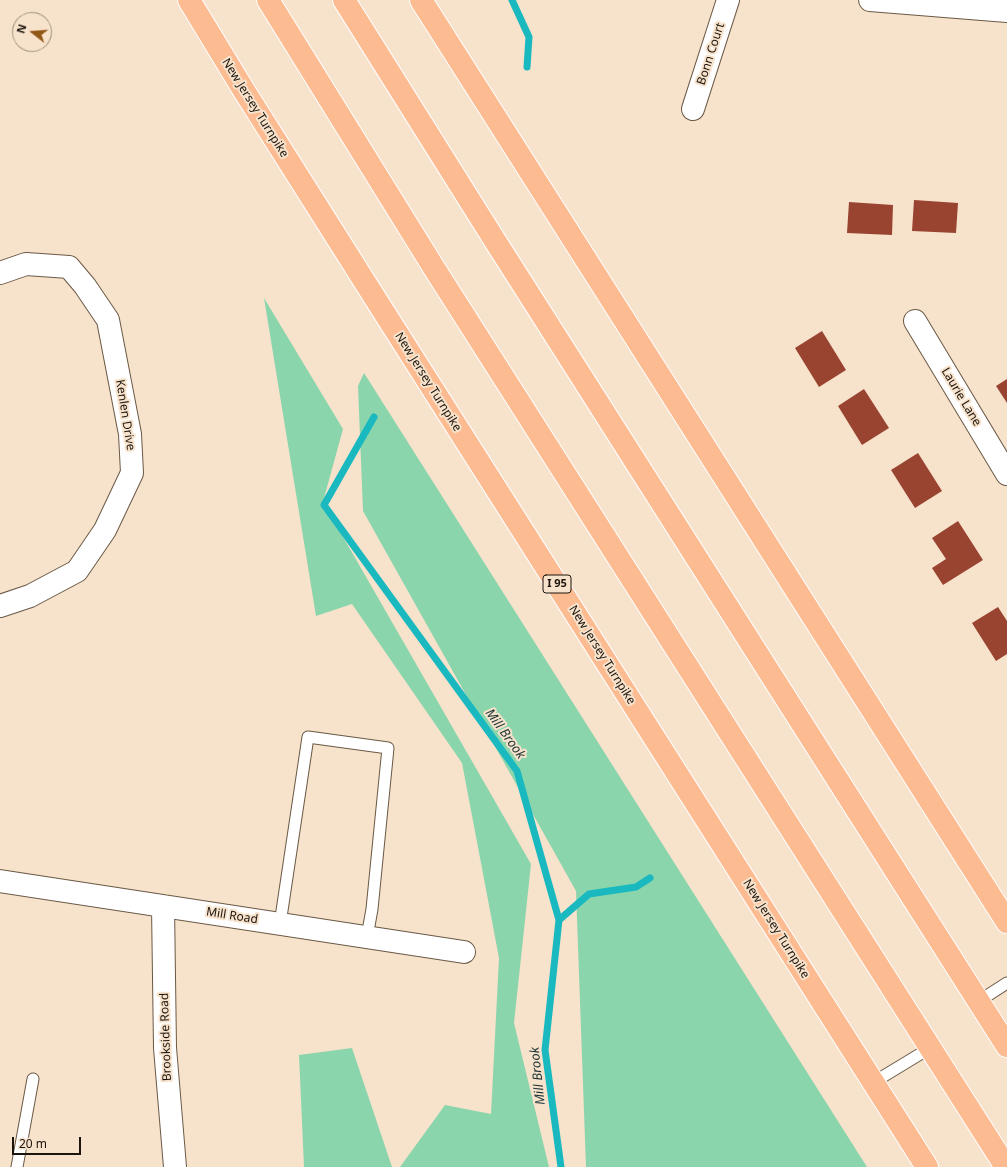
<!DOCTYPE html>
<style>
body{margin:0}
#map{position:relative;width:1007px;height:1167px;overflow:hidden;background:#f7e2cc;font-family:"Noto Sans",sans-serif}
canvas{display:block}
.north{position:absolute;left:12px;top:12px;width:40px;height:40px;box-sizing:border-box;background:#f7e2cc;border:1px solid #9f9080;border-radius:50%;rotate:287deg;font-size:11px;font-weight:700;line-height:16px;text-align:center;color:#1c150d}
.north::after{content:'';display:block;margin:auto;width:14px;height:18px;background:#925816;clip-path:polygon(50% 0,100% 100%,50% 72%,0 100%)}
.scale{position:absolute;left:12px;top:1137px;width:69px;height:18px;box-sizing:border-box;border:2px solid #1c150d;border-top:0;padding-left:5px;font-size:12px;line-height:14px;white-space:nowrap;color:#1c150d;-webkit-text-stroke:3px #f7e2cc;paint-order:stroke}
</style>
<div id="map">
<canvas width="1007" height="1167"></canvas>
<div class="north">N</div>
<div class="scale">20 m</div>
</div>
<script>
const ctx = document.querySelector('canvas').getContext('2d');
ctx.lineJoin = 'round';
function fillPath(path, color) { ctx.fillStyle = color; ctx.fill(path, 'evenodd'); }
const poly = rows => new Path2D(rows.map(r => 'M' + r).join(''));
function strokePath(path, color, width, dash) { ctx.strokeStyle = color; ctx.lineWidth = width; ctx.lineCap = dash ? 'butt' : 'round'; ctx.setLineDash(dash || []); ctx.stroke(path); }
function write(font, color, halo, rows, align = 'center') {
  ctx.font = font + ' "Noto Sans",sans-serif'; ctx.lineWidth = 4; ctx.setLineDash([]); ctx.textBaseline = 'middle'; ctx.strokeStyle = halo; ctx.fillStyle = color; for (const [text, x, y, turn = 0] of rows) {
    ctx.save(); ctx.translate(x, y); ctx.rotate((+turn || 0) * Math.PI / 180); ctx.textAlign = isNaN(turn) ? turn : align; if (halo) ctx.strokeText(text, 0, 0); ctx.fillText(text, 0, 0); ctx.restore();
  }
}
const green = poly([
 [264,298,343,429,323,502,531,864,514,1023,549,1167,400,1167,445,1105,491,1114,499,958,462,763,352,604,316,616],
 [364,373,867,1167,586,1167,576,891,363,511,358,386],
 [352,1048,392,1167,304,1167,299,1055]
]);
const stream = poly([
 [512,0,529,37,527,67],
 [374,417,324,505,517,771,559,920,545,1050,561,1167],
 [559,920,589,894,636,887,650,878]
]);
const building = poly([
 [914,200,958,203,956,233,912,231],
 [849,202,893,205,892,235,847,233],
 [822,331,846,370,819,387,795,348],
 [1007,379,1007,403,996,386],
 [864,389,889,428,862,445,838,406],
 [918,453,942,491,915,508,891,470],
 [958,521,983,560,943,585,932,568,946,559,932,538],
 [998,607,1007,621,1007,654,996,661,972,623]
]);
const lane = poly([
 [280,924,308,737,388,748,372,909,367,937],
 [979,1001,1007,983],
 [874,1082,930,1048],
 [17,1167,33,1079]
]);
const street = poly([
 [870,0,1007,11],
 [693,109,728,0],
 [0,273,26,264,69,267,85,286,108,320,130,434,132,473,105,530,77,571,30,596,0,606],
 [915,321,1007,474],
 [0,881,464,952],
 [163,906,165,1048,175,1167]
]);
const highway = poly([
 [189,0,243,89,380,306,927,1167],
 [268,0,434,268,1006,1167],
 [344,0,492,236,1007,1046],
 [421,0,1007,922]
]);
const shields = [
 [557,584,28]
];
const shieldNames = [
 ["I 95",557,584]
];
const streetNames = [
 ["Bonn Court",711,54,-72],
 ["New Jersey Turnpike",255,108,58],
 ["New Jersey Turnpike",428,382,58],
 ["Laurie Lane",961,397,59],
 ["Kenlen Drive",125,415,81],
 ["New Jersey Turnpike",602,655,58],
 ["Mill Road",232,916,9],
 ["New Jersey Turnpike",776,929,58],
 ["Brookside Road",166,1037,-92]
];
const waterNames = [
 ["Mill Brook",505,734,54],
 ["Mill Brook",538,1076,-96]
];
fillPath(green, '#8bd5ad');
strokePath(stream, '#19b9bf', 7);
fillPath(building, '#994431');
strokePath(lane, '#6a5946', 13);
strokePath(street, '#6a5946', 24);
strokePath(highway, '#fff', 24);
strokePath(lane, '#fff', 11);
strokePath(street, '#fff', 22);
strokePath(highway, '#fcbb91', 22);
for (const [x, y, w] of shields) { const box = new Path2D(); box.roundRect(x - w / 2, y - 9, w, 18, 3); ctx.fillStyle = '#f7e2cc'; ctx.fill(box); strokePath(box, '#1c150d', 1); }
write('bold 11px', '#1c150d', null, shieldNames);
write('12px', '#1c150d', '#f7e2cc', streetNames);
write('italic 13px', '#1c3435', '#f7e2cc', waterNames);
</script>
